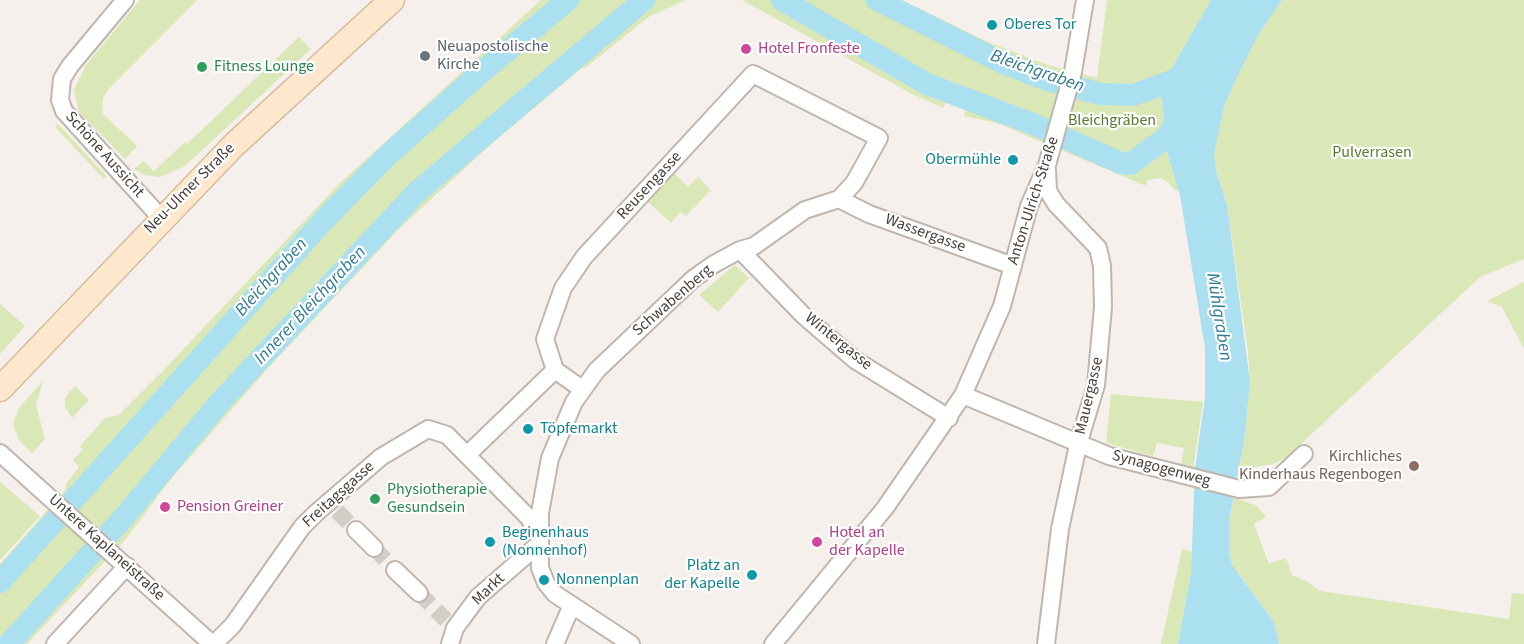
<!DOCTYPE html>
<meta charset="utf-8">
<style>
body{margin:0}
canvas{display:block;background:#f5f0eb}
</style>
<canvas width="1524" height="644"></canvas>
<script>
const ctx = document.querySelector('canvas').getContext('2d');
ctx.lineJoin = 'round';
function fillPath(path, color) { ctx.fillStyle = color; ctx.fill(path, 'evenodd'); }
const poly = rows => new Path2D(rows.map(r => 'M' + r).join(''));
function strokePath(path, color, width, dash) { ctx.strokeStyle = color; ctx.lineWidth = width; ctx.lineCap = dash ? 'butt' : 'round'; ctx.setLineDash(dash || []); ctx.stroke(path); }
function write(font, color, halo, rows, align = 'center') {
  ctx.font = font + ' "Source Sans 3",sans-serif'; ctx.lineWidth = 4.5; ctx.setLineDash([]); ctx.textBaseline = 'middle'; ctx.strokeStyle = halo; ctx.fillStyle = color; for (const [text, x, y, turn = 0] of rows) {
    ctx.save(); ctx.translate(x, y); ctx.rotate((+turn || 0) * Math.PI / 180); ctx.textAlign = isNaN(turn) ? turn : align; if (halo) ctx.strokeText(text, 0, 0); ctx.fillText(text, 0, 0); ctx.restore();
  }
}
const green = poly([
 [140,0,197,0,107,91,103,99,102,113,137,146,125,159,79,112,74,90,86,65],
 [541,0,686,0,650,16,585,68,583,67,489,146,400,228,268,368,171,479,125,540,27,644,0,644,0,564,66,489,66,484,79,467,73,460,83,449,80,446,105,418,119,415,161,373,340,183],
 [742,0,902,0,988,42,1048,65,1097,78,1107,0,1211,0,1166,78,1156,87,1162,100,1164,120,1156,136,1167,152,1179,191,1174,190,1169,183,1161,178,1147,180,1146,186,997,123,964,116,967,105,948,97,943,108,910,93],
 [1282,0,1524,0,1524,259,1480,277,1288,456,1274,464,1255,467,1238,475,1244,442,1250,382,1248,353,1227,205,1216,171,1214,154,1224,107,1235,81,1258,35],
 [299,37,311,49,185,166,160,177,144,175,134,169,143,161,154,171,185,142,187,144],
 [58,124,107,177,104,179,55,127],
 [674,173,688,187,698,177,711,190,686,216,680,212,671,223,648,202],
 [735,265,749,278,718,312,699,295],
 [1524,282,1524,349,1502,307,1487,301],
 [0,304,25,326,0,354],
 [43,381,36,405,45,439,32,453,19,440,13,424,19,408],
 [75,386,89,400,72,418,65,406,65,398],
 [1111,394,1203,402,1193,469,1181,466,1184,448,1157,443,1153,456,1106,443],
 [0,482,40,516,0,560],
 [1234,497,1257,506,1266,517,1254,524,1269,564,1286,558,1292,575,1308,582,1320,591,1509,619,1512,593,1524,594,1524,644,1279,644,1274,622,1232,565,1229,553,1229,521],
 [1182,549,1192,552,1191,573,1178,644,1161,644]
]);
const water = poly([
 [1211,0,1282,0,1258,35,1235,81,1224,107,1214,154,1216,171,1227,205,1250,382,1244,442,1229,521,1229,553,1232,565,1274,622,1279,644,1178,644,1191,573,1195,469,1205,398,1205,348,1180,195,1167,152,1157,144,1156,136,1164,120,1162,100,1156,87,1166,78]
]);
const canal = poly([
 [782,0,927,84,1033,124,1121,163,1130,164,1182,126],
 [877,0,1003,63,1047,80,1101,94,1133,95,1185,76],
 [0,582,325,219,387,156,485,69,568,0],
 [9,644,125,516,220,402,417,192,644,0]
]);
const streetTunnel = poly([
 [337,511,356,530],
 [374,548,395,570],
 [419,593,446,620]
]);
const street = poly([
 [125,0,70,66,62,79,60,100,64,111,161,218],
 [839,199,869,214,1013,266],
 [740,250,804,316,855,360,949,418],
 [582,389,555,370,545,339,563,288,584,257,753,74,879,138,854,183,839,199,805,210,754,246,740,250,714,264,693,279,597,370,574,402,550,458,540,513,540,568,546,583,555,594,631,644],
 [963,395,1109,456,1239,489,1269,487,1304,454],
 [0,453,212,644],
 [467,455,555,370],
 [356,530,374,548],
 [395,570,419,593],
 [55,644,127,566],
 [214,644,233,625,302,527,316,513,381,457,428,429,447,435,529,518,538,534],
 [450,644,455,628,478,597,539,544],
 [555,644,572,605],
 [773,644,885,508,963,395,1002,306,1029,206,1047,165,1073,72,1085,0],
 [1046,644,1060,529,1078,445,1096,385,1103,307,1102,266,1098,248,1056,204,1048,191,1047,170]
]);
const secondary = poly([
 [0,389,234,145,392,0]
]);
const markers = [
 [992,25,6,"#0f9aa8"],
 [746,49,6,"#d1479c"],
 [425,56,6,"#6b7280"],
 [202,67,6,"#2e9e5b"],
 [1013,160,6,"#0f9aa8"],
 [528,429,6,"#0f9aa8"],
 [1414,466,6,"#8d6e63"],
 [375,499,6,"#2e9e5b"],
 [165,507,6,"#d1479c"],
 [490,542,6,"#0f9aa8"],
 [817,542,6,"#d1479c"],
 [752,575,6,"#0f9aa8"],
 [544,580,6,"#0f9aa8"]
];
const cultureNames = [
 ["Oberes Tor",1004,25],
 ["Obermühle",1001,160,"right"],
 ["Töpfemarkt",540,429],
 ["Beginenhaus",502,533],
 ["(Nonnenhof)",502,551],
 ["Platz an",740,566,"right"],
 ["der Kapelle",740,584,"right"],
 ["Nonnenplan",556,580]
];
const worshipNames = [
 ["Neuapostolische",437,47],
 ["Kirche",437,65]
];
const hotelNames = [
 ["Hotel Fronfeste",758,49],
 ["Pension Greiner",177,507],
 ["Hotel an",829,533],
 ["der Kapelle",829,551]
];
const leisureNames = [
 ["Fitness Lounge",214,67],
 ["Physiotherapie",387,490],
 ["Gesundsein",387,508]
];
const parkNames = [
 ["Bleichgräben",1112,121],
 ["Pulverrasen",1372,153]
];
const streetNames = [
 ["Schöne Aussicht",104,155,48],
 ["Reusengasse",650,186,-47],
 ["Neu-Ulmer Straße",190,189,-45],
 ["Anton-Ulrich-Straße",1034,201,-72],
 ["Wassergasse",925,234,20],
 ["Schwabenberg",673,301,-41],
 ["Wintergasse",838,342,39],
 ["Mauergasse",1090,396,-77],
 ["Synagogenweg",1161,469,15],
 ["Freitagsgasse",339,495,-42],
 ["Untere Kaplaneistraße",106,548,42],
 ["Markt",489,590,-44]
];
const educationNames = [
 ["Kirchliches",1402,457],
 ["Kinderhaus Regenbogen",1402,475]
];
const waterNames = [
 ["Bleichgraben",1037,72,19],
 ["Bleichgraben",272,278,-48],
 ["Innerer Bleichgraben",311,306,-47],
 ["Mühlgraben",1218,317,81]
];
fillPath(green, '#dae7b6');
fillPath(water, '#aae0ef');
strokePath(canal, '#aae0ef', 22);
strokePath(streetTunnel, '#d3cdc7', 16, [16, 8]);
strokePath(street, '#c0b6ae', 20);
strokePath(secondary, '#d6bd9f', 27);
strokePath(street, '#fff', 16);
strokePath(secondary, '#fde8cd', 24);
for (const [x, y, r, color] of markers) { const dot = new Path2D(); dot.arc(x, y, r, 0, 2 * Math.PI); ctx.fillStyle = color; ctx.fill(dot); strokePath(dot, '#fff', 2); }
write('16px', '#0d838f', '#fff', cultureNames, 'left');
write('16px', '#5b616d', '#fff', worshipNames, 'left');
write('16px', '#b23c85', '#fff', hotelNames, 'left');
write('16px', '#27864d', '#fff', leisureNames, 'left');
write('16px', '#597a2d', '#fff', parkNames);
write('16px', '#494039', '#fff', streetNames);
write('16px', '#785e54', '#fff', educationNames, 'right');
write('italic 18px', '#2d7b93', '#fff', waterNames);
</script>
